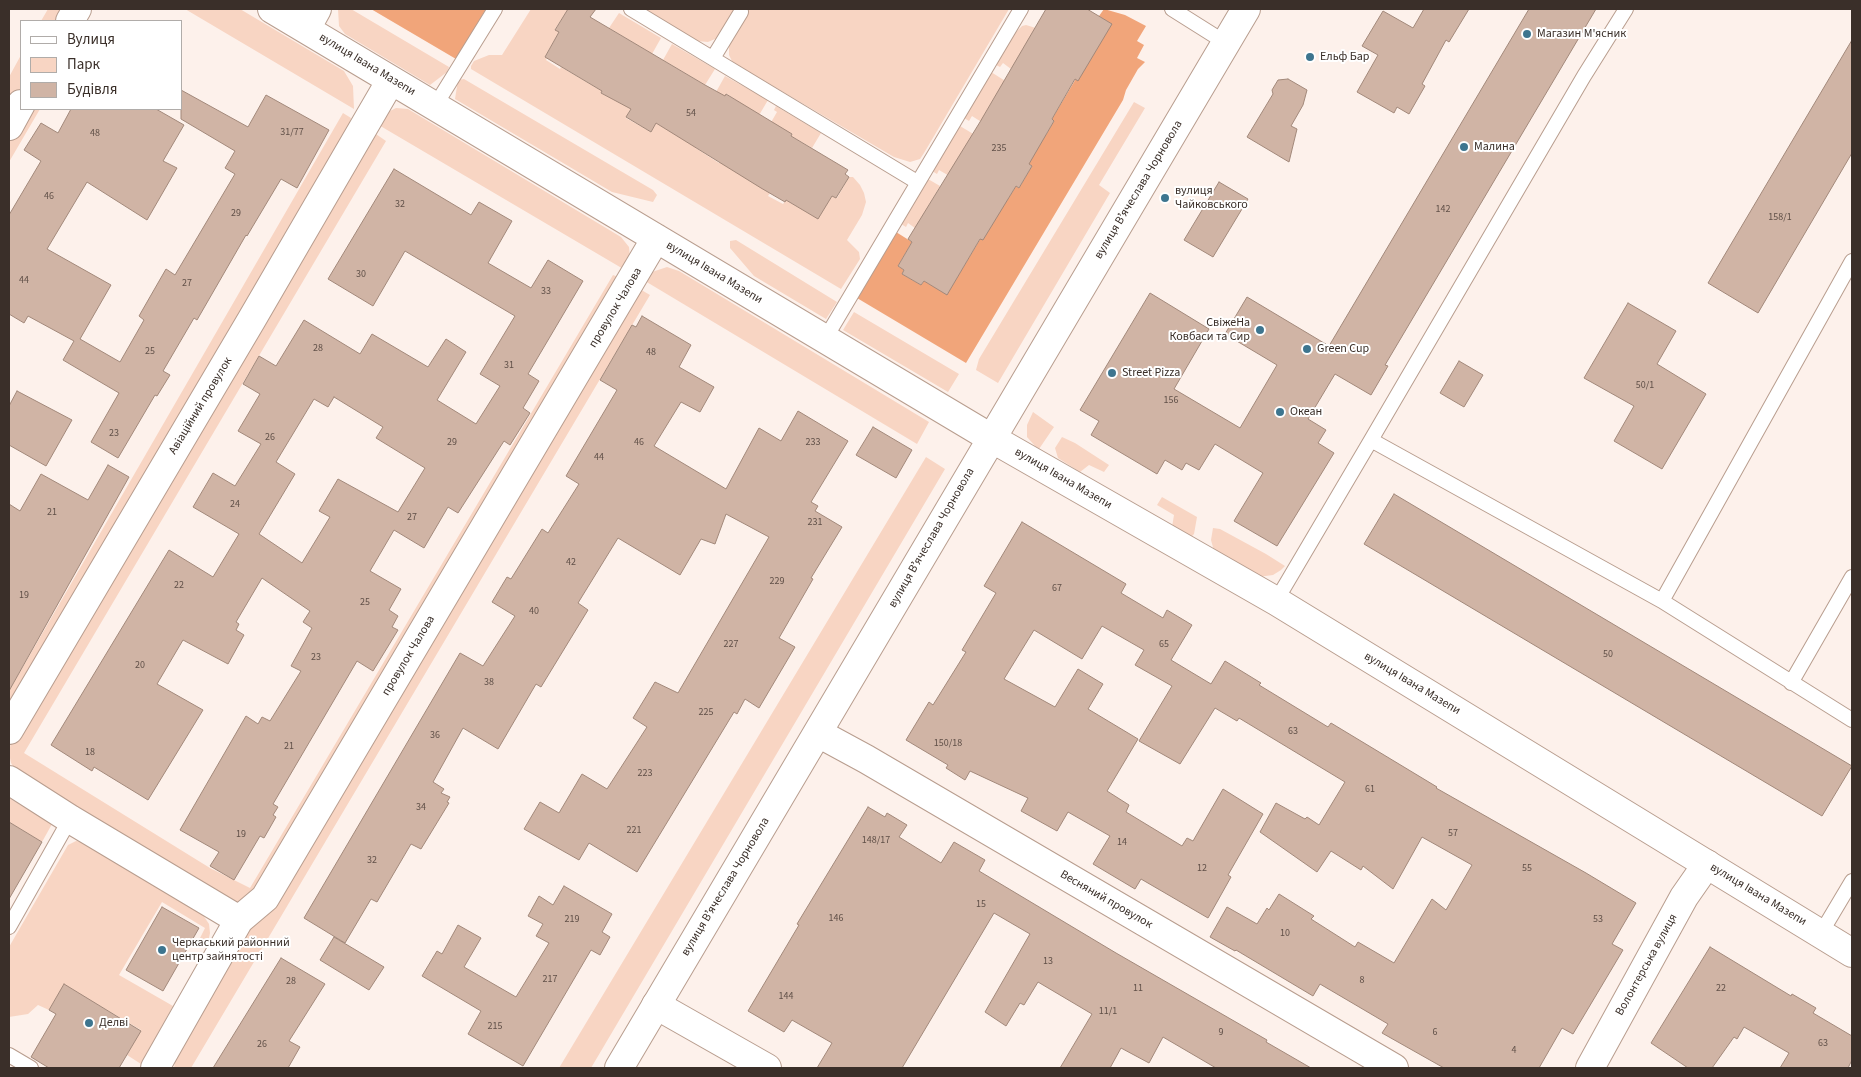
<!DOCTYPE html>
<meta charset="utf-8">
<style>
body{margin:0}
#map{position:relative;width:1861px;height:1077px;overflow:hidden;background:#fdf1eb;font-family:"Source Sans 3",sans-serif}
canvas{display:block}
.frame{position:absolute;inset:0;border:10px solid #3a2f29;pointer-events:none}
.legend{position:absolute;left:20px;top:20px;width:162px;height:90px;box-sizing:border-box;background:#fff;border:1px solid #b0aca9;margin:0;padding:6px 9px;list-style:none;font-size:15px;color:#3a2f29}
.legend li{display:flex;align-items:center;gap:10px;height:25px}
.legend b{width:25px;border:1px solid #b0aca9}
</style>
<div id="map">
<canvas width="1861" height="1077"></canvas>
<div class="frame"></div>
<ul class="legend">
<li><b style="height:6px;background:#fff"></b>Вулиця</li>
<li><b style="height:14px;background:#f8d5c3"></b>Парк</li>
<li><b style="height:14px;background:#d0b4a5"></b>Будівля</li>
</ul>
</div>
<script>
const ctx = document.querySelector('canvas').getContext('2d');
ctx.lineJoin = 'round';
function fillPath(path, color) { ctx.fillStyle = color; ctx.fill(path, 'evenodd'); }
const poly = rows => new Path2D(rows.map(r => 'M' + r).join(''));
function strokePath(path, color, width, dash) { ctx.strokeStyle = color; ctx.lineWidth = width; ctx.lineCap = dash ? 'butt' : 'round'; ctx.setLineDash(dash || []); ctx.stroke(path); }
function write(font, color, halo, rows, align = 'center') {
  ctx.font = font + ' "Source Sans 3",sans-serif'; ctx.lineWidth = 4; ctx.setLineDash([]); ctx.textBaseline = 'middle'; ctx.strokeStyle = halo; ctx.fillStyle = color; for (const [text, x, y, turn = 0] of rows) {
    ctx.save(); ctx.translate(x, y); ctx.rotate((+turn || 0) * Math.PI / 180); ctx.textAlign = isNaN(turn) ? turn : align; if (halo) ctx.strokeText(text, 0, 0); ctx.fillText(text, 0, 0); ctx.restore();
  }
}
const green = poly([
 [48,9,69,9,61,21,41,21],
 [185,9,240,9,344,71,353,86,354,109],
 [338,9,351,9,449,67,447,72,430,85,345,34,339,26],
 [531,9,574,9,571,13,567,11,555,29,559,32,545,57,547,58,546,60,560,69,561,67,602,91,601,93,631,108,626,118,651,132,656,123,696,146,696,148,708,156,719,163,721,161,761,187,770,193,768,196,783,204,786,200,818,218,832,196,837,198,849,177,853,177,860,185,864,193,866,202,862,215,847,240,859,252,860,259,841,289,471,69,471,66,474,61,489,55,502,55],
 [644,9,1009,9,924,153,920,159,910,162,894,157,737,65,732,61,729,55,729,47,715,39,708,42,697,41],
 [619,13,661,38,652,54,609,28],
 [1026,25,1039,29,1011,69,1003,63,1000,67,996,65,1013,35,1022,26],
 [672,44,715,69,705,85,663,60],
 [21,55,21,89,9,110,9,77],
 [991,72,1007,82,993,100,985,114,983,123,972,116,969,121,964,118],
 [725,76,768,100,758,117,727,94,725,97,716,92],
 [464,79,653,190,657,195,653,202,612,192,455,99,458,80],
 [1134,102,1145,108,1099,185,1110,193,998,383,976,370,979,359],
 [776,106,821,133,812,148,791,136,792,134,770,124,777,112,774,110],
 [396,108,408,109,621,237,629,247,630,258,625,270,377,124,384,114],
 [28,109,40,109,9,162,9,142],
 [343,113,351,118,348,133,9,712,9,691],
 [960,126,975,135,968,142,951,177,939,170,937,174,932,171],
 [373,132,386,141,24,753,210,868,250,888,613,275,621,278,254,896,241,902,230,901,16,771,11,763,9,753,11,742],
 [928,179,940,186,928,207,919,231,908,223,906,227,901,224],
 [736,240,837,302,826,319,754,276,730,248,730,241],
 [667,267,679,271,929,422,917,444,645,281,652,272],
 [638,288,650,295,191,1068,174,1068,176,1056,255,918],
 [854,312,959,374,948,392,843,330],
 [1033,412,1054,427,1039,449,1035,446,1027,437,1027,425],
 [1062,437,1075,443,1109,465,1104,472,1089,465,1080,472,1058,458,1055,448],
 [926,457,945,469,591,1068,559,1068],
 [1162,497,1197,517,1194,534,1191,537,1172,527,1174,515,1157,505],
 [1213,528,1220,529,1266,554,1285,566,1281,570,1273,575,1258,577,1214,551,1211,540],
 [9,798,52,824,42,842,9,822],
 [76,841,83,842,203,915,209,924,210,933,208,943,200,938,205,928,162,902,119,975,173,1006,141,1064,127,1055,141,1030,64,985,49,1010,38,1005,28,1014,9,1017,9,947,68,845]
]);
const forest = poly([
 [371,9,455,10,486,9,456,59],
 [1104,9,1125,15,1146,26,1137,41,1144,45,1137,58,1145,62,1138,69,1126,90,1123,100,966,363,857,298,896,232,912,242,898,266,904,270,902,274,921,285,924,281,947,294,1005,198,1008,199,1016,186,1019,188,1032,166,1026,162,1047,133,1054,121,1052,119,1109,23,1099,16]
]);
const building = poly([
 [568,9,596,9,590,17,705,85,725,96,726,94,792,134,791,136,848,170,845,174,849,177,836,198,832,196,818,219,786,200,785,202,761,188,656,123,651,132,626,117,631,109,601,93,602,91,545,57,559,32,555,30,568,9],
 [1046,9,1087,9,1112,24,1078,81,1075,79,1052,119,1054,121,1029,164,1032,166,1019,188,1016,186,983,240,980,239,947,295,924,281,921,285,902,274,904,270,898,266,912,242,908,239,980,122,1046,9],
 [1424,9,1469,9,1449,42,1446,40,1422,84,1425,86,1409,114,1397,107,1394,113,1357,92,1378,55,1362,46,1383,11,1413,28,1424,9],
 [1529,9,1596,9,1385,365,1388,366,1371,395,1335,374,1308,419,1326,430,1318,443,1334,453,1277,546,1234,521,1263,473,1215,444,1199,470,1186,463,1182,470,1165,460,1157,474,1091,435,1099,421,1080,410,1150,293,1209,329,1174,389,1240,428,1277,365,1225,334,1247,297,1329,346,1529,9],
 [1852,40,1852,153,1758,313,1708,283,1852,40],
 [1288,79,1307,90,1303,105,1291,126,1297,129,1289,162,1247,137,1273,94,1272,90,1278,80,1288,79],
 [181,90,248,127,266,95,329,130,297,188,281,179,247,236,246,235,197,320,194,318,163,371,170,375,157,396,155,395,118,458,91,442,119,393,63,360,74,341,28,316,24,323,9,314,9,215,41,161,24,150,41,123,58,133,71,109,156,109,184,125,163,161,177,168,147,220,87,182,47,249,111,285,80,339,120,362,144,320,139,316,166,269,175,275,235,174,225,168,235,151,181,119,181,90],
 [394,169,471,215,479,202,512,221,488,263,531,288,548,260,583,281,528,374,539,381,523,408,530,413,510,445,504,441,458,513,448,507,424,548,394,530,370,571,401,589,389,610,398,616,392,627,398,630,373,671,357,661,273,804,278,807,273,815,276,817,264,838,260,836,234,880,210,866,219,852,180,830,246,716,258,724,262,717,270,721,301,671,291,666,312,628,303,622,310,611,262,578,236,622,239,624,236,630,244,635,228,664,183,640,157,684,203,710,148,800,94,767,92,771,51,745,169,550,213,577,239,534,193,507,213,473,235,486,261,444,238,431,260,394,243,384,259,356,276,366,304,320,360,354,372,334,428,367,446,339,466,352,437,400,476,424,500,386,480,374,515,316,405,251,373,306,328,279,394,169],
 [334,397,383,427,376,438,425,468,398,512,338,479,319,511,330,517,302,563,259,534,295,474,276,462,314,399,328,407,334,397],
 [1219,182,1248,199,1213,257,1184,240,1219,182],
 [1628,303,1676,331,1657,364,1706,394,1662,469,1614,441,1634,406,1584,378,1628,303],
 [642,316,691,345,679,367,714,387,700,412,681,402,654,446,726,489,759,428,781,441,798,411,848,441,811,502,818,506,815,511,842,527,811,578,813,579,779,638,795,647,759,708,745,699,737,714,734,712,637,872,589,843,579,860,524,829,540,802,559,813,582,774,607,789,647,727,633,718,655,682,678,693,769,537,726,514,715,544,701,539,680,575,618,538,578,603,588,610,541,687,536,684,498,749,463,728,433,782,444,789,441,793,450,797,447,802,449,803,421,849,411,844,377,902,371,899,345,943,304,918,460,653,483,666,515,616,492,602,507,577,511,579,542,529,548,533,579,484,566,476,617,390,600,380,632,325,636,327,642,316],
 [1459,361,1483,375,1464,407,1440,393,1459,361],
 [17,391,72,420,46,466,9,445,9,406,17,391],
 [873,427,912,450,896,478,856,455,873,427],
 [108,465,129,477,9,691,9,504,20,511,41,474,88,500,108,465],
 [1394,494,1852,766,1822,816,1364,544,1394,494],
 [1022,522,1126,584,1121,593,1163,618,1167,610,1192,625,1171,660,1211,684,1225,661,1261,683,1259,685,1328,727,1331,723,1437,787,1436,788,1586,873,1636,903,1612,944,1623,950,1573,1034,1562,1028,1539,1068,1444,1068,1382,1033,1388,1024,1320,984,1313,996,1236,950,1235,951,1210,937,1227,907,1257,924,1267,908,1269,910,1279,894,1314,916,1311,919,1355,947,1358,942,1394,963,1432,899,1446,910,1472,865,1422,837,1393,889,1363,866,1361,870,1331,851,1317,872,1260,832,1276,803,1305,819,1307,817,1319,825,1345,782,1239,718,1237,721,1215,708,1180,764,1139,741,1172,686,1135,665,1144,650,1102,626,1082,659,1034,630,1004,679,1055,707,1078,669,1103,684,1088,709,1138,739,1107,791,1129,805,1126,812,1182,846,1187,838,1193,841,1223,789,1263,814,1228,875,1231,877,1208,918,1141,879,1135,889,1093,864,1110,836,1068,812,1057,831,1021,811,1028,798,970,771,965,780,946,768,948,765,906,740,929,702,933,705,966,652,962,650,996,593,984,586,1022,522],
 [868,807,885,817,887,813,907,825,899,837,941,863,954,842,985,860,979,871,1116,953,1267,1040,1266,1042,1311,1068,1216,1068,1163,1037,1149,1063,1121,1048,1110,1068,1060,1068,1092,1014,1038,982,1024,1005,1020,1003,1006,1026,985,1012,1030,934,994,913,902,1068,817,1068,832,1043,792,1020,784,1032,748,1011,799,925,797,924,868,807],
 [9,822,42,842,9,899,9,822],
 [564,886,612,914,602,932,610,937,600,955,591,950,523,1066,468,1034,481,1011,422,976,437,951,442,954,458,925,481,938,464,967,516,997,549,943,536,936,543,924,528,916,539,896,553,905,564,886],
 [162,907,199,928,163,991,126,970,162,907],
 [334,937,384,967,369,990,320,960,334,937],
 [1710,947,1791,996,1792,994,1816,1008,1813,1013,1852,1036,1852,1060,1848,1068,1780,1068,1789,1053,1744,1027,1737,1039,1734,1037,1712,1068,1688,1068,1651,1043,1710,947],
 [281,958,325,984,289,1041,300,1047,288,1068,213,1068,281,958],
 [64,984,141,1031,119,1068,49,1068,31,1057,56,1014,49,1010,64,984]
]);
const lane = poly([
 [631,9,917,182],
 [1172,9,1226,43],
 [713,58,741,12],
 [435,106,495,9],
 [825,339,1021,9],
 [1371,440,1584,76,1626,9],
 [1276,601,1371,440,1662,601,1852,720],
 [1662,601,1852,261],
 [1791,683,1852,577],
 [9,927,70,819],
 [1821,933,1852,881],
 [9,1055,31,1068]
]);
const street = poly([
 [272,9,991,438],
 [70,21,77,9],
 [306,29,317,9],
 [9,126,21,104],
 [9,730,252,319,391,80],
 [818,733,866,759,1394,1068],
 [9,780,70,819,239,920],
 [656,1005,767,1068],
 [155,1068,239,920,265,898,656,238],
 [1590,1068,1684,897,1707,864]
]);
const secondary = poly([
 [991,438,1276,601,1852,953],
 [619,1068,1246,9]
]);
const markers = [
 [1527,34,5,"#3d758f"],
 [1310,57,5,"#3d758f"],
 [1464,147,5,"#3d758f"],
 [1165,198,5,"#3d758f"],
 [1260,330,5,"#3d758f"],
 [1307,349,5,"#3d758f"],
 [1112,373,5,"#3d758f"],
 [1280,412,5,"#3d758f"],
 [162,950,5,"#3d758f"],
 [89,1023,5,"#3d758f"]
];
const numberNames = [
 ["54",691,114],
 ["31/77",292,133],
 ["48",95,134],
 ["235",999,149],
 ["46",49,197],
 ["32",400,205],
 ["142",1443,210],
 ["29",236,214],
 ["158/1",1780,218],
 ["30",361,275],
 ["44",24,281],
 ["27",187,284],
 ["33",546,292],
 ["28",318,349],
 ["25",150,352],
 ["48",651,353],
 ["31",509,366],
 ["50/1",1645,386],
 ["156",1171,401],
 ["23",114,434],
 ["26",270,438],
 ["29",452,443],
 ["46",639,443],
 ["233",813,443],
 ["44",599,458],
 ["24",235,505],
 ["21",52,513],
 ["27",412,518],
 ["231",815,523],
 ["42",571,563],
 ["229",777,582],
 ["22",179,586],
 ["67",1057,589],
 ["19",24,596],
 ["25",365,603],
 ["40",534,612],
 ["227",731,645],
 ["65",1164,645],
 ["50",1608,655],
 ["23",316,658],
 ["20",140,666],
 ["38",489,683],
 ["225",706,713],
 ["63",1293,732],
 ["36",435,736],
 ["150/18",948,744],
 ["21",289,747],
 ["18",90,753],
 ["223",645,774],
 ["61",1370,790],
 ["34",421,808],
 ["221",634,831],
 ["57",1453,834],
 ["19",241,835],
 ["148/17",876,841],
 ["14",1122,843],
 ["32",372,861],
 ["12",1202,869],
 ["55",1527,869],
 ["15",981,905],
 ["146",836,919],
 ["219",572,920],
 ["53",1598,920],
 ["10",1285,934],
 ["13",1048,962],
 ["217",550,980],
 ["8",1362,981],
 ["28",291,982],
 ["11",1138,989],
 ["22",1721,989],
 ["144",786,997],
 ["11/1",1108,1012],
 ["215",495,1027],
 ["9",1221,1033],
 ["6",1435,1033],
 ["63",1823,1044],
 ["26",262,1045],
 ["4",1514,1051]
];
const poiNames = [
 ["Магазин М'ясник",1537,34],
 ["Ельф Бар",1320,57],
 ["Малина",1474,147],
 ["вулиця",1175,191],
 ["Чайковського",1175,205],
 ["СвіжеНа",1250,323,"right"],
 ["Ковбаси та Сир",1250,337,"right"],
 ["Green Cup",1317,349],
 ["Street Pizza",1122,373],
 ["Океан",1290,412],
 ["Черкаський районний",172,943],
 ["центр зайнятості",172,957],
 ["Делві",99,1023]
];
const streetNames = [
 ["вулиця Івана Мазепи",367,65,31],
 ["вулиця Вʼячеслава Чорновола",1139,190,-59],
 ["вулиця Івана Мазепи",714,273,31],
 ["провулок Чалова",616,308,-59],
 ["Авіаційний провулок",201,406,-59],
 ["вулиця Івана Мазепи",1063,479,30],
 ["вулиця Вʼячеслава Чорновола",932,538,-60],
 ["провулок Чалова",409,656,-59],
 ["вулиця Івана Мазепи",1412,684,31],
 ["вулиця Вʼячеслава Чорновола",726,887,-59],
 ["вулиця Івана Мазепи",1758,895,31],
 ["Весняний провулок",1106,900,30],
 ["Волонтерська вулиця",1647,965,-61]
];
fillPath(green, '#f8d5c3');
fillPath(forest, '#f1a57a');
fillPath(building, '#d0b4a5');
strokePath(building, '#a2887a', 1);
strokePath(lane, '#b89d8e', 16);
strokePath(street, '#b89d8e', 30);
strokePath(secondary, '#b89d8e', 30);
strokePath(lane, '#fff', 14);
strokePath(street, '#fff', 28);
strokePath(secondary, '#fff', 28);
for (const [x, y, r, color] of markers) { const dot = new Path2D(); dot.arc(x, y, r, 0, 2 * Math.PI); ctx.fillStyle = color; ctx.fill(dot); strokePath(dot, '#fff', 2); }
write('10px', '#605048', null, numberNames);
write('12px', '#3a2f29', '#fff', poiNames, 'left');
write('12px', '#3a2f29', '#fff', streetNames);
</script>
